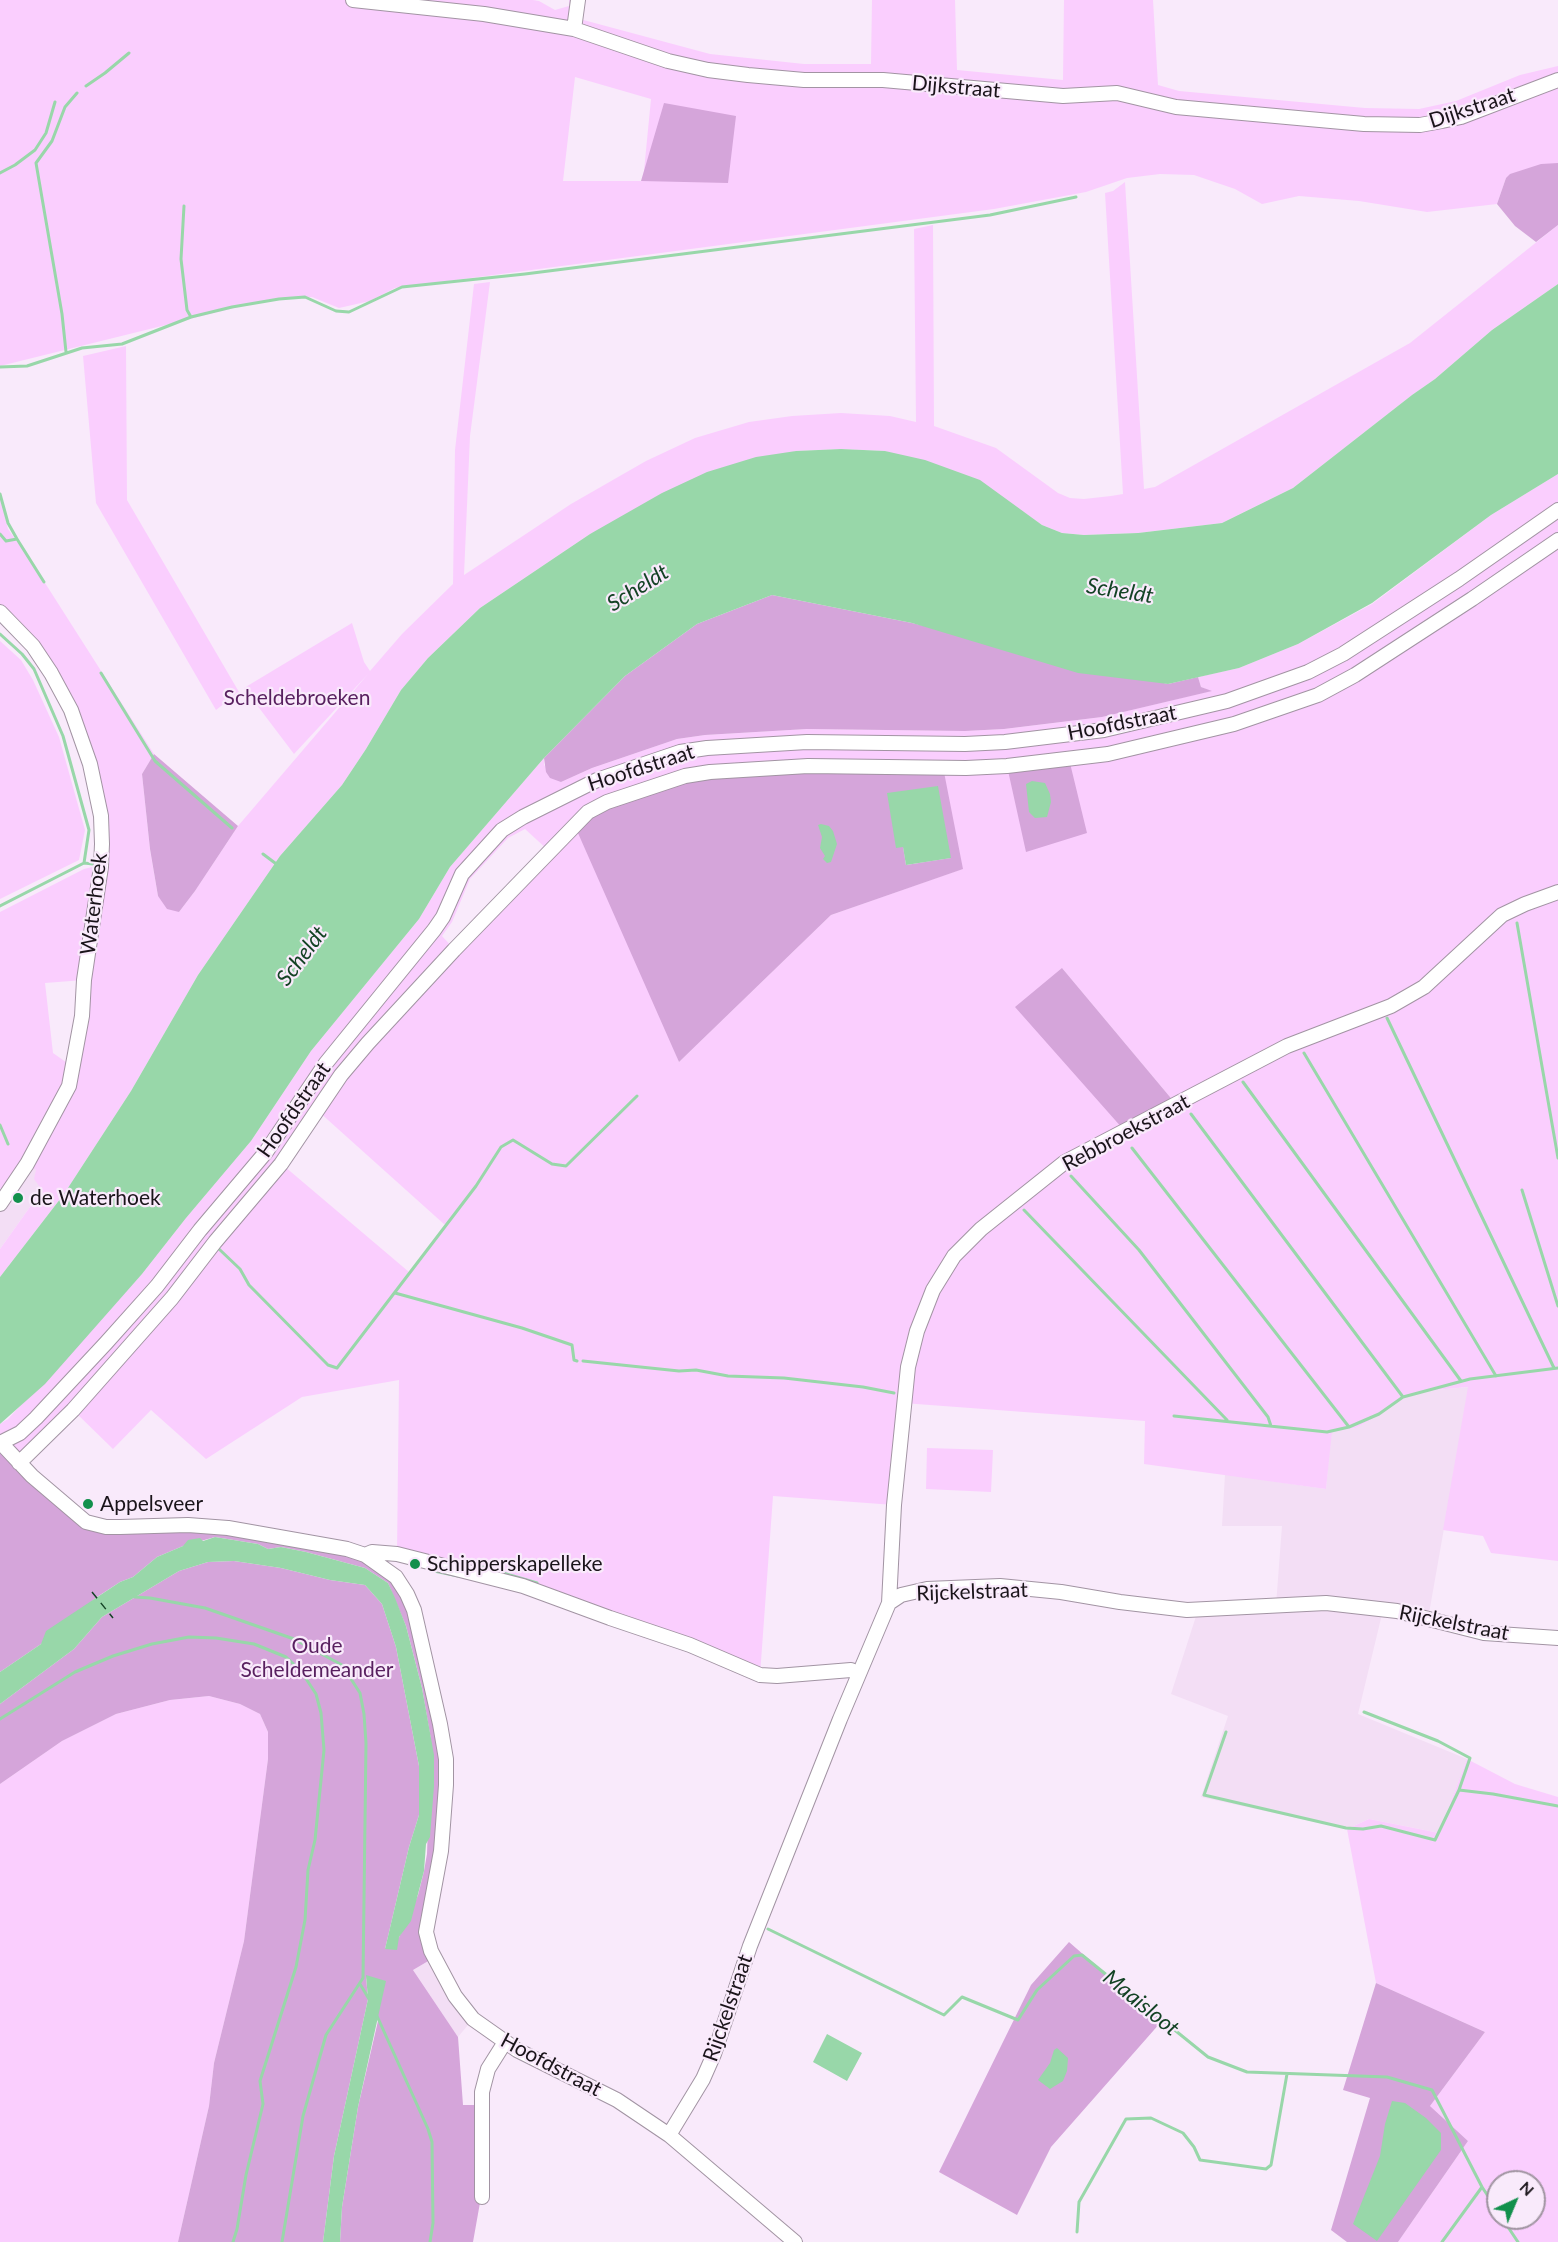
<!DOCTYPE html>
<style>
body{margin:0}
#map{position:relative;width:1558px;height:2242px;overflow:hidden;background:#f9eafb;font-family:Lato,sans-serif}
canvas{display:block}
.north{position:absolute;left:1486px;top:2170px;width:60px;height:60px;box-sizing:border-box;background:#f9eafb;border:2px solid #a094a1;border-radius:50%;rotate:44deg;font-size:16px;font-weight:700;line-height:24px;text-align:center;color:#1a141a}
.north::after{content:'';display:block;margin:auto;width:21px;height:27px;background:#12904c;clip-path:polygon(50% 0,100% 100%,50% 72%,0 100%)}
</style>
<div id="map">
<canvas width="1558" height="2242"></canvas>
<div class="north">N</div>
</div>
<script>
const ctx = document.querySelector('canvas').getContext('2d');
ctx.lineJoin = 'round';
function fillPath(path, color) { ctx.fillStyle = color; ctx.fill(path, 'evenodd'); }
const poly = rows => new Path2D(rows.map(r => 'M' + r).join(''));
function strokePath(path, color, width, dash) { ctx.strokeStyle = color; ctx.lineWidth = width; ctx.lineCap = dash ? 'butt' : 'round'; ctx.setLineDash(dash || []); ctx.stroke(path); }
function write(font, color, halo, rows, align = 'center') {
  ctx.font = font + ' Lato,sans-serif'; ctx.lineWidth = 4.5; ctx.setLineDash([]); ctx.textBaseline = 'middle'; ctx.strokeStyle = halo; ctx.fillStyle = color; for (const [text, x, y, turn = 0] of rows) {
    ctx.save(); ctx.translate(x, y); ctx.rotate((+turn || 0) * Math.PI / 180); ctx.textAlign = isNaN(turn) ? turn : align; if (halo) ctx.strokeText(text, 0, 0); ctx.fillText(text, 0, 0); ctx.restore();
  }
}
const built = poly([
 [27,1164,36,1170,42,1190,0,1249,0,1204],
 [1469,1387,1428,1619,1383,1610,1358,1714,1467,1759,1439,1833,1369,1819,1347,1829,1201,1797,1228,1716,1171,1694,1198,1610,1276,1605,1282,1526,1222,1526,1225,1474,1326,1489,1331,1431,1356,1428,1379,1415,1400,1398,1423,1391],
 [430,1960,473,2019,458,2037,413,1970]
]);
const green = poly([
 [0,0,533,0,539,1,555,10,569,6,569,0,578,0,576,18,710,54,804,64,871,64,872,0,955,0,957,70,1063,80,1064,0,1153,0,1158,85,1179,91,1365,108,1419,109,1456,101,1520,75,1558,66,1558,167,1506,178,1497,204,1427,212,1359,201,1299,196,1262,204,1235,189,1194,175,1160,174,1127,178,1086,192,994,209,395,288,370,301,339,308,312,297,271,299,0,366],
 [575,77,651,99,643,181,563,181],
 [1125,182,1144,489,1155,487,1410,343,1558,225,1558,284,1492,330,1435,379,1412,395,1293,488,1222,523,1138,533,1084,535,1062,533,1042,525,1025,513,885,451,841,449,796,451,590,534,480,608,428,658,401,690,366,749,342,785,280,856,198,975,131,1091,64,1194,0,1277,0,1249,42,1190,34,1179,36,1170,27,1165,7,1193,0,1188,0,912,84,869,96,866,102,844,73,702,0,606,0,495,8,529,31,561,154,754,142,774,150,850,158,896,179,912,195,891,238,826,368,674,294,754,244,688,352,623,364,662,370,671,402,634,453,584,455,450,474,284,490,282,470,436,464,575,571,504,646,461,695,438,749,422,792,416,841,413,890,416,916,422,914,229,933,225,934,426,996,448,1058,493,1070,498,1084,499,1111,496,1123,494,1105,193,1113,191],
 [84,980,73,1067,53,1053,45,983],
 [126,346,127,500,239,692,216,710,96,503,83,356],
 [1558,474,1558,1561,1491,1553,1483,1536,1443,1530,1468,1387,1423,1391,1400,1398,1379,1415,1356,1428,1332,1431,1326,1489,1144,1464,1145,1421,903,1403,894,1505,773,1496,760,1675,610,1618,397,1554,399,1380,302,1397,206,1459,151,1410,113,1449,73,1410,19,1463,0,1442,0,1424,8,1419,142,1274,186,1218,234,1161,251,1141,311,1051,419,919,450,867,544,758,544,765,561,782,592,768,677,739,705,735,807,729,965,731,1004,729,1102,717,1210,691,1201,687,1198,677,1239,668,1298,644,1372,604,1491,515],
 [588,812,962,869,831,915,679,1062],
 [525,829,549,851,454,949,442,936,452,922,470,879,508,838],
 [1062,968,1175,1103,1123,1129],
 [318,1111,445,1225,409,1272,284,1166],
 [0,641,21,660,33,680,59,737,85,830,79,860,0,899],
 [927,1448,993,1450,991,1492,926,1489],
 [209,1696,240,1704,260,1714,268,1732,268,1759,244,1941,214,2063,209,2106,178,2242,0,2242,0,1784,62,1741,116,1714,170,1700],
 [1467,1759,1515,1784,1558,1797,1558,2242,1398,2242,1468,2141,1430,2106,1485,2032,1376,1983,1347,1829,1369,1819,1439,1833],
 [1498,2182,1534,2182,1534,2218,1498,2218]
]);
const forest = poly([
 [664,103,736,116,728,183,641,181],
 [1558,163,1558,225,1536,242,1515,226,1497,204,1506,178,1510,174,1541,164],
 [772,595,912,623,1168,684,1198,677,1201,687,1212,691,1102,717,1004,729,965,731,807,729,705,735,677,739,592,768,561,782,550,778,546,772,544,758,625,676,697,624],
 [154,754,238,826,195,891,179,912,167,909,158,896,150,849,142,774],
 [1069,759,1087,833,1026,852,1007,766],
 [943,767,963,869,831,915,679,1062,574,824,588,812,685,776],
 [903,847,951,858,906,865],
 [1062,968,1175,1103,1123,1129,1015,1007],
 [0,1442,85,1523,188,1525,347,1549,401,1584,440,1724,438,1851,430,1960,413,1970,458,2037,463,2105,477,2105,481,2197,473,2242,340,2242,342,2207,358,2107,378,2021,366,1976,368,1999,334,2156,323,2242,178,2242,209,2106,214,2063,244,1941,268,1759,268,1732,260,1714,240,1704,209,1696,170,1700,116,1714,62,1741,0,1784,0,1704,74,1649,102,1617,179,1571,208,1562,234,1561,281,1568,330,1580,365,1585,382,1604,396,1647,419,1766,419,1815,409,1847,385,1949,399,1937,405,1926,418,1895,424,1871,427,1854,431,1740,422,1688,406,1626,388,1583,365,1568,306,1552,281,1547,268,1549,258,1544,215,1537,183,1546,157,1557,133,1577,120,1582,97,1597,41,1644,0,1672],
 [1069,1942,1161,2022,1051,2147,1017,2215,939,2172,1031,1985],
 [1376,1983,1485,2032,1430,2106,1468,2141,1398,2242,1347,2242,1331,2230,1370,2098,1343,2090]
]);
const water = poly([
 [1558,284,1558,474,1491,515,1372,603,1298,644,1239,668,1168,684,1078,673,912,623,772,595,697,624,625,676,544,758,450,867,419,919,311,1051,251,1141,186,1218,142,1274,45,1384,0,1424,0,1277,64,1194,131,1091,198,975,280,856,342,785,366,749,401,690,428,658,480,608,590,534,662,493,707,472,756,457,796,451,841,449,885,451,925,460,980,480,1042,525,1062,533,1084,535,1138,533,1222,523,1293,488,1412,395,1435,379,1492,330],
 [1032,781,1045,783,1050,794,1051,802,1047,817,1035,818,1029,812,1026,784],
 [938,786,951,858,906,865,903,847,896,848,887,793],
 [821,824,829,826,833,831,837,844,831,862,827,863,823,859,825,856,820,848,822,837,818,825],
 [215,1537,258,1544,268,1549,281,1547,306,1552,365,1568,388,1583,395,1598,406,1626,422,1688,434,1755,434,1786,430,1837,426,1844,424,1871,411,1921,399,1937,397,1950,385,1949,409,1847,419,1815,419,1766,396,1647,382,1604,365,1585,330,1580,281,1568,234,1561,208,1562,179,1571,102,1617,74,1649,0,1704,0,1672,41,1644,46,1631,120,1582,133,1577,157,1557,183,1546,188,1540,200,1538,203,1541],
 [366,1975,386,1981,358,2107,342,2207,340,2242,323,2242,334,2156,368,1999],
 [827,2034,862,2053,847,2081,813,2062],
 [1057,2048,1068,2058,1067,2071,1063,2081,1050,2089,1038,2080,1050,2063,1054,2050],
 [1392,2101,1405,2103,1426,2118,1441,2133,1441,2150,1377,2241,1353,2224,1380,2156,1385,2124]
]);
const stream = poly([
 [86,86,105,73,129,53],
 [0,173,15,165,35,150,46,133,55,102],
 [184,206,181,259,187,310,191,317],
 [66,352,62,314,36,163,52,141,65,107,77,93],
 [0,367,27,366,82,348,122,344,191,317,232,307,279,299,305,297,336,311,349,312,402,287,525,274,990,215,1076,197],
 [0,494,8,523,17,539],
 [0,534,6,541,17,539,44,582],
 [0,634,22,654,34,669,63,736,89,830,84,863],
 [101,673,155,761,232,828],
 [263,854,279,866],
 [0,906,84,863,93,864],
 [1517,923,1558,1158],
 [1387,1018,1554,1368],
 [1304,1053,1496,1376],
 [1243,1082,1461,1381],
 [1191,1114,1403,1397],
 [0,1125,8,1144],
 [1132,1148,1349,1427],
 [1071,1176,1139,1250,1268,1417,1271,1426],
 [1522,1190,1558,1306],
 [1024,1210,1227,1420],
 [219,1249,240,1269,249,1285,328,1365,337,1368,476,1186,501,1147,513,1140,552,1164,566,1166,637,1096],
 [395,1293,522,1328,572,1345,574,1360,577,1361],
 [583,1361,679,1371,696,1370,728,1376,784,1378,863,1387,894,1393],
 [1174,1416,1327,1432,1349,1427,1379,1414,1403,1397,1470,1379,1558,1368],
 [461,1561,469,1563],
 [476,1565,537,1583],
 [434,1571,458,1576],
 [135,1597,150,1598,205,1608,294,1639,342,1665,360,1693,364,1714,366,1743,363,1978,326,2035,303,2116,282,2242],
 [1364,1712,1438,1741,1470,1758,1459,1790,1493,1794,1558,1806],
 [0,1719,75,1672,113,1656,152,1644,189,1637,216,1638,254,1644,286,1657,301,1671,316,1694,321,1713,324,1750,315,1840,308,1870,305,1920,296,1967,260,2081,263,2104,246,2175,237,2229,233,2242],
 [1226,1732,1204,1795,1346,1828,1363,1829,1381,1826,1435,1840,1459,1790],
 [768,1929,944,2015,962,1997,1018,2020,1037,1990,1074,1956,1082,1955,1208,2057,1247,2072,1387,2077,1432,2090,1482,2187,1498,2211],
 [360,1984,369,1999],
 [377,2016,428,2129,432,2142,433,2223,430,2242],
 [1502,2218,1518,2242],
 [1077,2232,1079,2202,1126,2119,1151,2118,1183,2133,1194,2147,1200,2160,1266,2169,1271,2165,1287,2074],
 [1442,2242,1482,2187]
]);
const ferry = poly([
 [92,1592,113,1618]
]);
const street = poly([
 [353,0,484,14,574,29,668,61,708,70,748,75,804,80,883,80,1063,96,1117,93,1176,107,1364,124,1420,125,1442,121,1461,117,1558,80],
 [574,29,578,0],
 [0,612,33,646,51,673,71,710,90,764,101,816,102,844,101,867,84,980,82,1016,69,1086,27,1164,0,1204],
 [0,1443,20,1433,36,1418,106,1343,157,1286,200,1230,266,1152,326,1063,434,930,443,917,462,874,502,830,523,817,597,780,680,752,707,748,807,742,965,744,1005,742,1104,730,1227,701,1308,672,1343,654,1459,579,1558,510],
 [1,1443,32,1476,86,1522,106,1527,120,1527,188,1525,228,1528,347,1549,365,1555,396,1577,407,1594,414,1610,440,1724,446,1759,446,1785,441,1851,426,1932,431,1951,455,1996,473,2019,517,2050,617,2100,669,2135,795,2242],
 [19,1463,73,1410,172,1298,215,1242,281,1164,341,1075,368,1043,454,950,588,812,607,802,685,776,710,772,808,766,966,768,1007,766,1108,754,1234,724,1318,695,1355,675,1472,599,1558,540],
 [365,1555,372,1552,397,1554,523,1586,610,1618,690,1645,760,1675,777,1676,851,1670,859,1674],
 [889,1603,894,1505,908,1367,917,1331,933,1290,954,1256,981,1229,1065,1162,1287,1046,1391,1006,1424,987,1502,915,1525,904,1558,892],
 [669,2135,703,2079,714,2054,750,1946,840,1719,889,1603,901,1595,927,1589,1000,1586,1061,1592,1120,1602,1187,1610,1326,1603,1397,1611,1484,1633,1558,1638],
 [482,2197,482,2092,488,2069,505,2042]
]);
const markers = [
 [18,1198,6,"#12904c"],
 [88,1504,6,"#12904c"],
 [415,1564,6,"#12904c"]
];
const streetNames = [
 ["Dijkstraat",956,87,5],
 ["Dijkstraat",1472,108,-18],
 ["Hoofdstraat",1122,723,-11],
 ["Hoofdstraat",641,768,-18],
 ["Waterhoek",94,904,-83],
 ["Hoofdstraat",294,1110,-55],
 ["Rebbroekstraat",1126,1133,-28],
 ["Rijckelstraat",972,1592,-2],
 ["Rijckelstraat",1454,1623,11],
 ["Rijckelstraat",728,2008,-71],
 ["Hoofdstraat",551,2065,28]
];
const parkNames = [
 ["Scheldebroeken",297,698],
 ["Oude",317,1646],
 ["Scheldemeander",317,1670]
];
const poiNames = [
 ["de Waterhoek",30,1198],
 ["Appelsveer",100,1504],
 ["Schipperskapelleke",427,1564]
];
const waterNames = [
 ["Scheldt",638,588,-32],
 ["Scheldt",1120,591,9],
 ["Scheldt",302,956,-53],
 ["Maaisloot",1141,2003,39]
];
fillPath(built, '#f3def5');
fillPath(green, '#facefe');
fillPath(forest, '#d5a5da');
fillPath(water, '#98d7a9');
strokePath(stream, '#98d7a9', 3);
strokePath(ferry, '#144325', 1.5, [8, 6]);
strokePath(street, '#a294a3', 16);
strokePath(street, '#fff', 14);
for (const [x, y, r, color] of markers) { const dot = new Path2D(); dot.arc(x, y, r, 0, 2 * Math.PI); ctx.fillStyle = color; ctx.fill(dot); strokePath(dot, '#f9eafb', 2); }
write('21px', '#1a141a', '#f9eafb', streetNames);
write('21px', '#581f5f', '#f9eafb', parkNames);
write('21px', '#1a141a', '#f9eafb', poiNames, 'left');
write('italic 22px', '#144325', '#f9eafb', waterNames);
</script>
